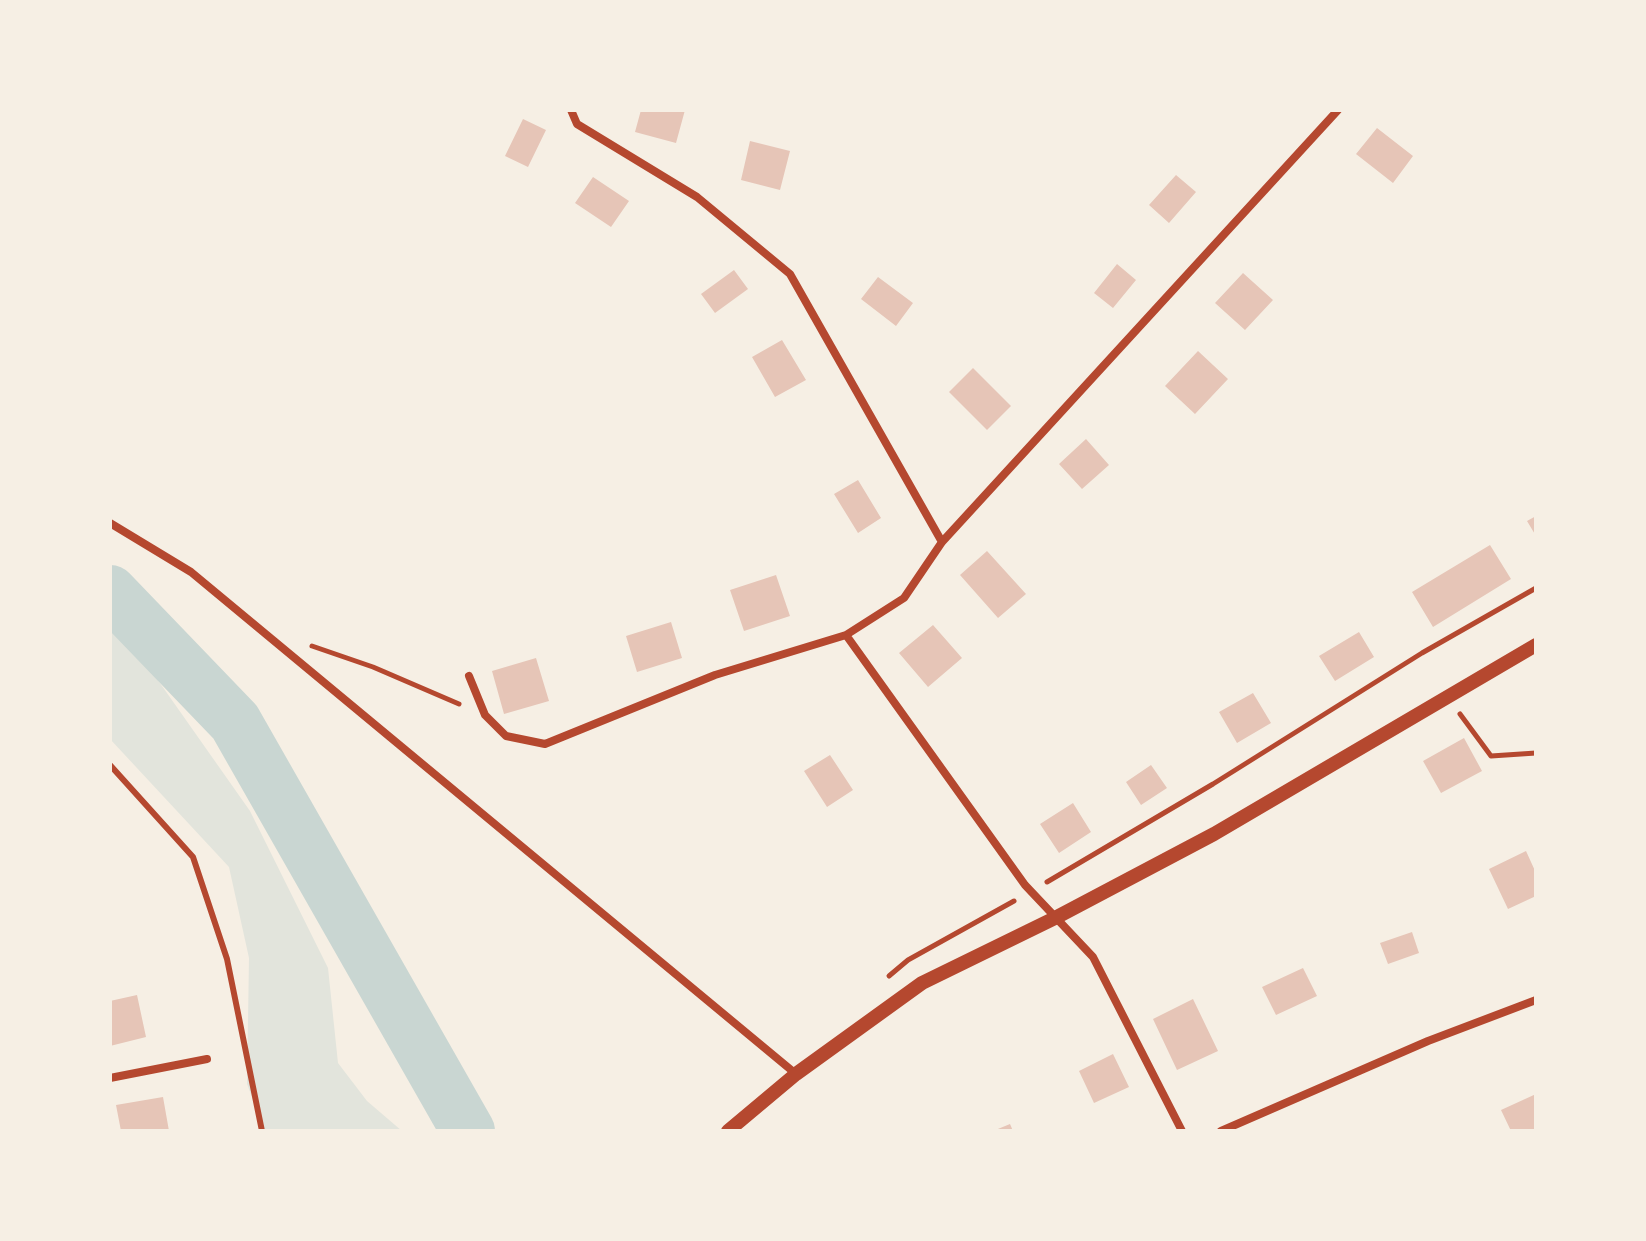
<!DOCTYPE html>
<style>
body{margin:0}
#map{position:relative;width:1646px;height:1241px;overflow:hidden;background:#f6efe4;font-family:"Source Sans 3",sans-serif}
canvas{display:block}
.frame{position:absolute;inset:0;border:112px solid #f6efe4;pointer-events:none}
</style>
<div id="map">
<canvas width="1646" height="1241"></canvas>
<div class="frame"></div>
</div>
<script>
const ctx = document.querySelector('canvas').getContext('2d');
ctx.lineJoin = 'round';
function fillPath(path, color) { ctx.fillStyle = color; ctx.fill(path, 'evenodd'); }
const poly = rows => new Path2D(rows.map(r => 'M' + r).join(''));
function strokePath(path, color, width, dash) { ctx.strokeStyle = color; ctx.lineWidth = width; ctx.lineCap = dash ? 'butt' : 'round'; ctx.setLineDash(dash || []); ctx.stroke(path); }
const green = poly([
 [110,623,124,632,250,811,328,968,338,1063,367,1101,402,1131,265,1131,247,1084,249,958,229,867,110,739]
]);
const river = poly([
 [110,592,235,722,468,1131]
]);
const building = poly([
 [641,110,685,110,676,143,635,132],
 [523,119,546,130,528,167,505,156],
 [1377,128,1413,156,1393,183,1356,154],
 [750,141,790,151,780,190,741,180],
 [1176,175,1196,192,1169,223,1149,205],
 [593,177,629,201,611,227,575,203],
 [1117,264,1136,280,1113,308,1094,293],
 [734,270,748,289,715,313,701,294],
 [1243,273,1273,300,1245,330,1215,303],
 [878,277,913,303,896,326,861,299],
 [782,340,806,380,775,397,752,357],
 [1198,351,1228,379,1195,414,1165,386],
 [973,368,1011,406,987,430,949,392],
 [1086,439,1109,465,1082,489,1059,464],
 [858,480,881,518,858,533,834,494],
 [1536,516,1536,536,1527,521],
 [1490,545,1511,579,1433,627,1412,592],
 [987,551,1026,594,998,618,960,575],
 [776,575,790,616,744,631,730,590],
 [671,622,682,658,637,672,626,636],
 [933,625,962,658,928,687,899,653],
 [1359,632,1374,657,1335,681,1319,656],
 [536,658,549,701,504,714,492,671],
 [1253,693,1271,723,1237,743,1219,712],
 [1464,738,1482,771,1441,793,1423,761],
 [830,755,853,790,827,807,804,771],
 [1151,765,1167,788,1141,805,1126,782],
 [1073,803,1091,832,1059,853,1040,824],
 [1526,851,1536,873,1536,896,1508,909,1489,869],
 [1412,932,1419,953,1388,964,1380,943],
 [1303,968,1317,996,1276,1015,1262,987],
 [137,995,146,1037,110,1046,110,1001],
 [1193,999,1218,1051,1177,1070,1153,1019],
 [1113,1054,1129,1087,1094,1103,1079,1071],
 [1536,1094,1536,1131,1511,1131,1501,1110],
 [163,1097,169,1131,121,1131,116,1105],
 [1010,1124,1013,1131,993,1131]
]);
const path = poly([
 [312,646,373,667,459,704],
 [1460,714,1491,756,1536,753],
 [1047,882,1213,784,1422,653,1536,588],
 [889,976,908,960,1014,901]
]);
const service = poly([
 [110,765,193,857,227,959,262,1131]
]);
const minor = poly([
 [571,110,577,124,697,197,790,274,942,542],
 [110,523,191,572,796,1074],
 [846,635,1025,885,1093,957,1182,1131],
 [469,676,485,715,506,736,545,744,715,675,846,635,904,598,942,542,1338,110],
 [110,1078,207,1059],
 [1221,1131,1428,1041,1536,1000]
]);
const tertiary = poly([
 [728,1131,796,1074,922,983,1055,918,1214,834,1536,645]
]);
fillPath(green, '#e2e4dc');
strokePath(river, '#c9d6d2', 54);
fillPath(building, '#e6c5b7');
strokePath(path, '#b5482f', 5);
strokePath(service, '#b5482f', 6);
strokePath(minor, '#b5482f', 8);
strokePath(tertiary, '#b5482f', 14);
</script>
